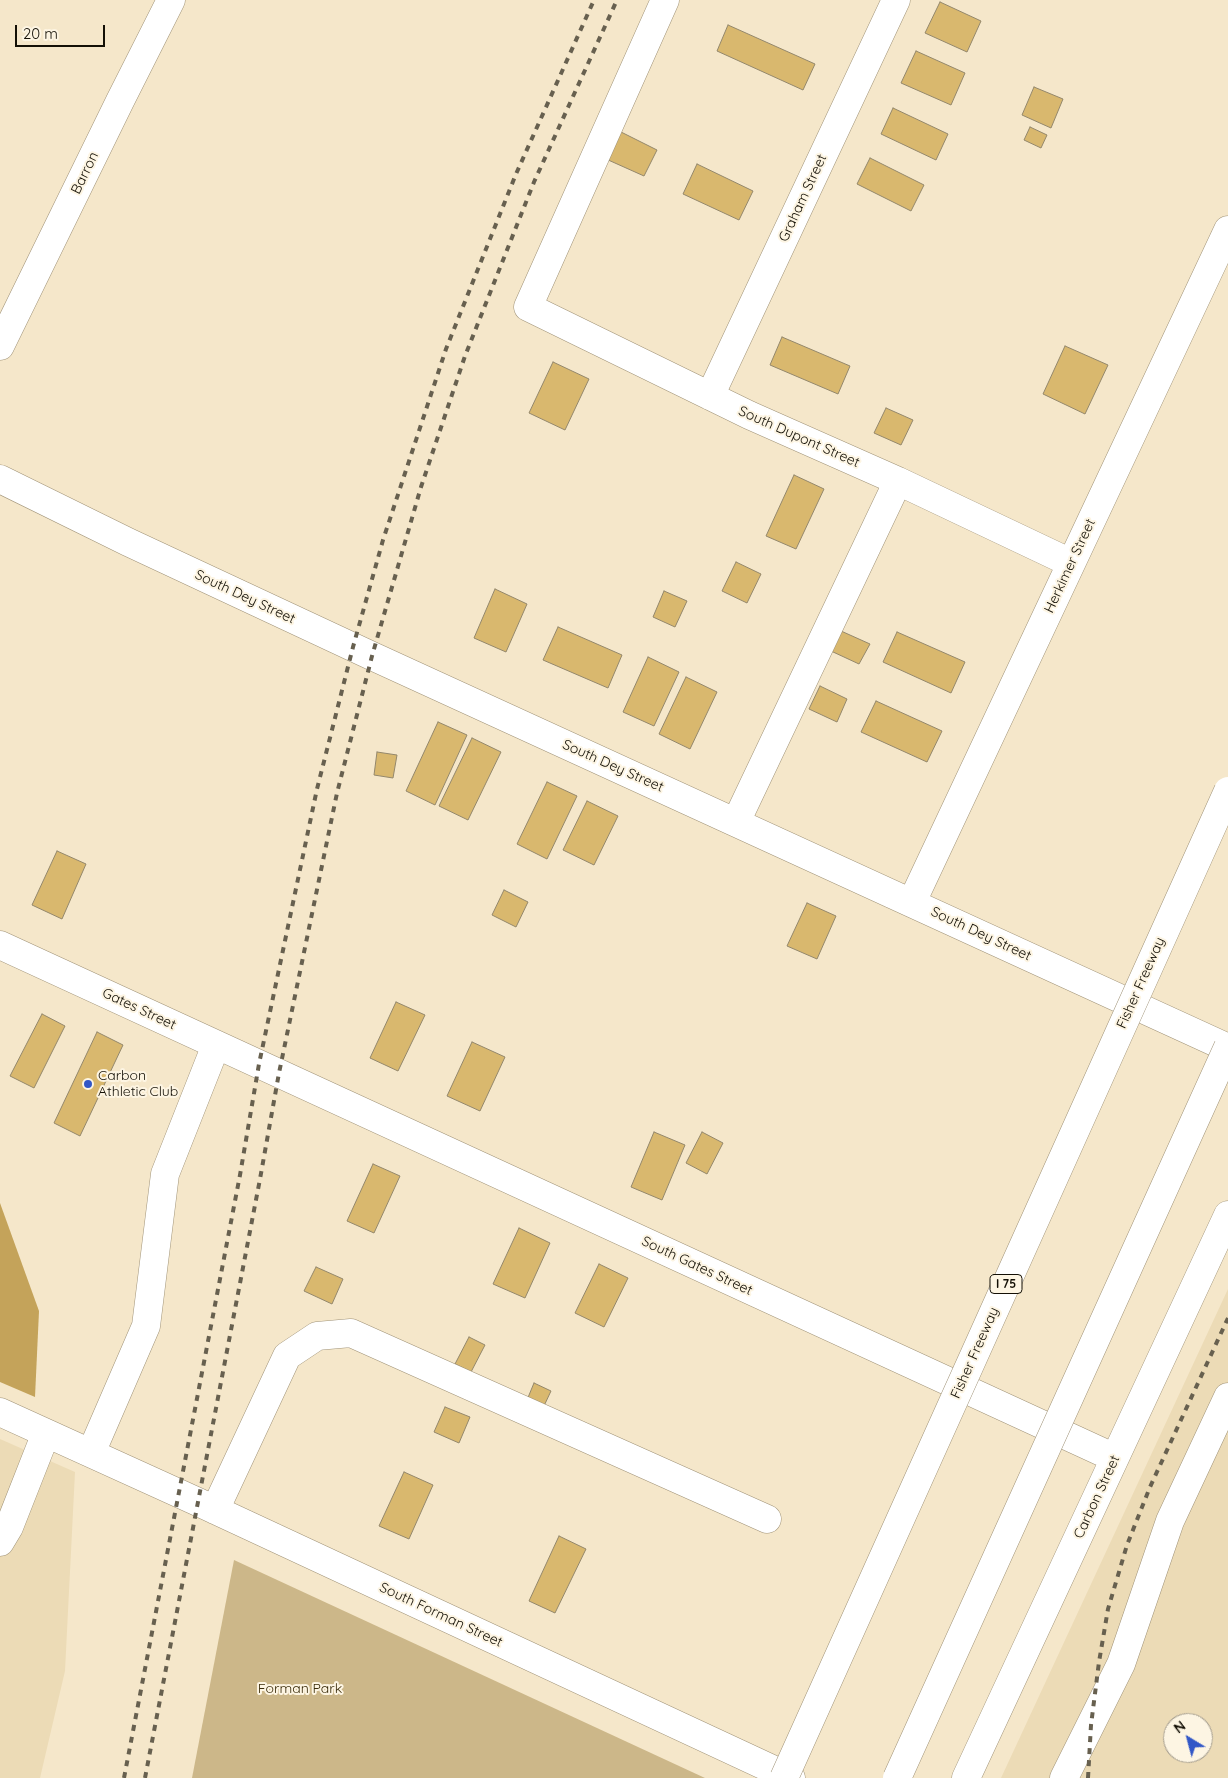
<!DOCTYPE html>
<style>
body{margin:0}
#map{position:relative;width:1228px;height:1778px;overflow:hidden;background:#f5e7ca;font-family:Quicksand,sans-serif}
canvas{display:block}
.north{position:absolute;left:1163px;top:1713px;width:50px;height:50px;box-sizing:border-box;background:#fdf5e3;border:1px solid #a0998b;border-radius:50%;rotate:323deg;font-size:14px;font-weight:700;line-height:20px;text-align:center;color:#141006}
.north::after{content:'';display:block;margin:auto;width:18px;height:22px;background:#3257c7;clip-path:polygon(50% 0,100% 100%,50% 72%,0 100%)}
.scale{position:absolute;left:15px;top:25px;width:90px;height:22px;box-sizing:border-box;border:2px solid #141006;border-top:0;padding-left:6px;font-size:15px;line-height:18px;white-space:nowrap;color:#141006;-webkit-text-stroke:4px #fdf5e3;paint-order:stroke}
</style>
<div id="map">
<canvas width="1228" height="1778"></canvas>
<div class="north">N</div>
<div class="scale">20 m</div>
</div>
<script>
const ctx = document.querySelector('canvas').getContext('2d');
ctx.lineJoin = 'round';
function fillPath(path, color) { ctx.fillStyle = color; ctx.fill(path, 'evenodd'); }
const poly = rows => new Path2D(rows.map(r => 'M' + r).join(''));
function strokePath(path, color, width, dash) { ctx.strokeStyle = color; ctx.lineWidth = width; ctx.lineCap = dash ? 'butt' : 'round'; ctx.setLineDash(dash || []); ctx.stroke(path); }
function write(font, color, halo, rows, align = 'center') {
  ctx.font = font + ' Quicksand,sans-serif'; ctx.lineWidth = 4; ctx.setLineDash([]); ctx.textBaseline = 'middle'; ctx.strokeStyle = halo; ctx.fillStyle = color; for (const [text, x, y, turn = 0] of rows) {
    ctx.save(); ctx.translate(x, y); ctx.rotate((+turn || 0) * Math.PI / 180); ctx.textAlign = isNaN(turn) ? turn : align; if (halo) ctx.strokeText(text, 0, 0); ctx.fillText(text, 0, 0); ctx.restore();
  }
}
const built = poly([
 [1228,1289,1228,1778,1001,1778],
 [1173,1723,1203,1723,1203,1753,1173,1753],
 [0,1439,75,1472,65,1671,40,1778,0,1778]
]);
const green = poly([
 [234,1560,705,1778,192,1778]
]);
const forest = poly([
 [0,1203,39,1311,35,1397,0,1382]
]);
const building = poly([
 [940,2,981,21,967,52,925,33,940,2],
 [728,25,815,64,803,90,717,51,728,25],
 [916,51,965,73,951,105,901,83,916,51],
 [1034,87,1063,99,1051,128,1022,115,1034,87],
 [893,108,948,134,936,160,881,134,893,108],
 [1030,127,1047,135,1041,148,1024,140,1030,127],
 [619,131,657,150,644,176,606,159,619,131],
 [870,158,924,185,911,211,857,184,870,158],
 [697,164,753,191,739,220,683,194,697,164],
 [782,337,850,366,838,394,770,365,782,337],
 [1065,346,1108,365,1085,414,1043,394,1065,346],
 [553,362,589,379,565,430,529,413,553,362],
 [886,408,913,420,901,445,874,433,886,408],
 [794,475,824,489,796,549,766,536,794,475],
 [736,562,761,574,747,603,722,591,736,562],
 [495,589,527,604,506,652,474,638,495,589],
 [664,591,687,601,675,627,653,617,664,591],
 [558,627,622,655,608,688,543,660,558,627],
 [841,631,870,644,859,664,831,651,841,631],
 [897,632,965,662,951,693,883,662,897,632],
 [648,657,679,672,654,726,623,712,648,657],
 [686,677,717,692,690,749,659,734,686,677],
 [820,686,847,699,837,722,809,709,820,686],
 [876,701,942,731,927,762,861,732,876,701],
 [438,722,467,735,435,805,406,791,438,722],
 [472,738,501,752,468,820,439,806,472,738],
 [377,752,397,755,393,778,374,775,377,752],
 [547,782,577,796,547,859,517,844,547,782],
 [587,801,618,816,594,865,563,850,587,801],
 [57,851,86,864,62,919,32,905,57,851],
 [504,890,528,902,516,927,492,915,504,890],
 [807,903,836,916,817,959,787,946,807,903],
 [396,1002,425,1015,398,1071,370,1058,396,1002],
 [42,1014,65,1026,34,1088,10,1076,42,1014],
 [97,1032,123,1045,80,1136,54,1123,97,1032],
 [472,1042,505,1057,480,1111,447,1096,472,1042],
 [654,1132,685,1145,662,1200,631,1187,654,1132],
 [702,1132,723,1143,707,1174,686,1163,702,1132],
 [373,1164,400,1176,374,1233,347,1221,373,1164],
 [519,1228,550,1243,525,1298,493,1284,519,1228],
 [599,1264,628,1278,604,1327,575,1313,599,1264],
 [316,1267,343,1279,332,1304,304,1291,316,1267],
 [469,1337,485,1345,471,1372,455,1364,469,1337],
 [534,1383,551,1391,543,1408,527,1400,534,1383],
 [445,1407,470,1417,459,1443,434,1432,445,1407],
 [404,1472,433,1485,409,1539,379,1526,404,1472],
 [559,1536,586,1549,555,1613,529,1601,559,1536]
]);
const minor = poly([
 [665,0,528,307,749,415,898,481,1071,563],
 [0,346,120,101,171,0],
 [710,396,896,0],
 [0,479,128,542,372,656,1228,1048],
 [736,822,898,481],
 [912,902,1228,230],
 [0,945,1115,1458],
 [0,1412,198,1502,791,1778],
 [91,1453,146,1326,165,1174,216,1045],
 [215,1510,287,1356,317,1336,351,1333,767,1519],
 [0,1542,9,1527,46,1433],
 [966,1778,1228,1215],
 [1064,1778,1121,1664,1170,1521,1228,1397]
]);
const rail = poly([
 [124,1778,240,1175,259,1064,317,789,353,647,383,540,446,349,516,174,594,0],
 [145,1778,260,1179,279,1073,337,793,372,656,421,487,465,356,534,182,617,0],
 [1088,1778,1091,1725,1099,1662,1108,1609,1127,1545,1150,1487,1228,1318]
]);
const highwayBridge = poly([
 [784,1778,1228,791],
 [897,1778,1228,1047]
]);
const markers = [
 [88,1084,5,"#3257c7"]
];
const shields = [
 [1006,1284,32]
];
const shieldNames = [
 ["I 75",1006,1284]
];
const streetNames = [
 ["Barron",85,173,-64],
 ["Graham Street",803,198,-65],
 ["South Dupont Street",799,437,24],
 ["Herkimer Street",1070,566,-65],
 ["South Dey Street",245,597,25],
 ["South Dey Street",613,766,24],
 ["South Dey Street",981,934,25],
 ["Fisher Freeway",1141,983,-66],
 ["Gates Street",139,1009,25],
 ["South Gates Street",697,1266,25],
 ["Fisher Freeway",975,1353,-66],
 ["Carbon Street",1097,1497,-65],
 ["South Forman Street",441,1615,25]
];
const poiNames = [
 ["Carbon",98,1076],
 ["Athletic Club",98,1092]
];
const parkNames = [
 ["Forman Park",300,1689]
];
fillPath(built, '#ecdbb6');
fillPath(green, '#ccb789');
fillPath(forest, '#c4a35a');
fillPath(building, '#d9b86e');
strokePath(building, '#93876b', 1);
strokePath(minor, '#a09378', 29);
strokePath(minor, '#fff', 28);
strokePath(rail, '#67604f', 4, [6, 6]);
strokePath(highwayBridge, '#a09378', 29, []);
strokePath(highwayBridge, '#fff', 28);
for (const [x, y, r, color] of markers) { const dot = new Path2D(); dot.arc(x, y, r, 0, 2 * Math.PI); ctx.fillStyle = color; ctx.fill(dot); strokePath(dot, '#fdf5e3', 2); }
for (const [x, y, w] of shields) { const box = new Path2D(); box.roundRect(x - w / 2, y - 9.5, w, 19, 4); ctx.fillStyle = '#fdf5e3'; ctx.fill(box); strokePath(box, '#141006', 1); }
write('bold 12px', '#141006', null, shieldNames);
write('14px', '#141006', '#fdf5e3', streetNames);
write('14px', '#141006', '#fdf5e3', poiNames, 'left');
write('14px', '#382a09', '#fdf5e3', parkNames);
</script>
